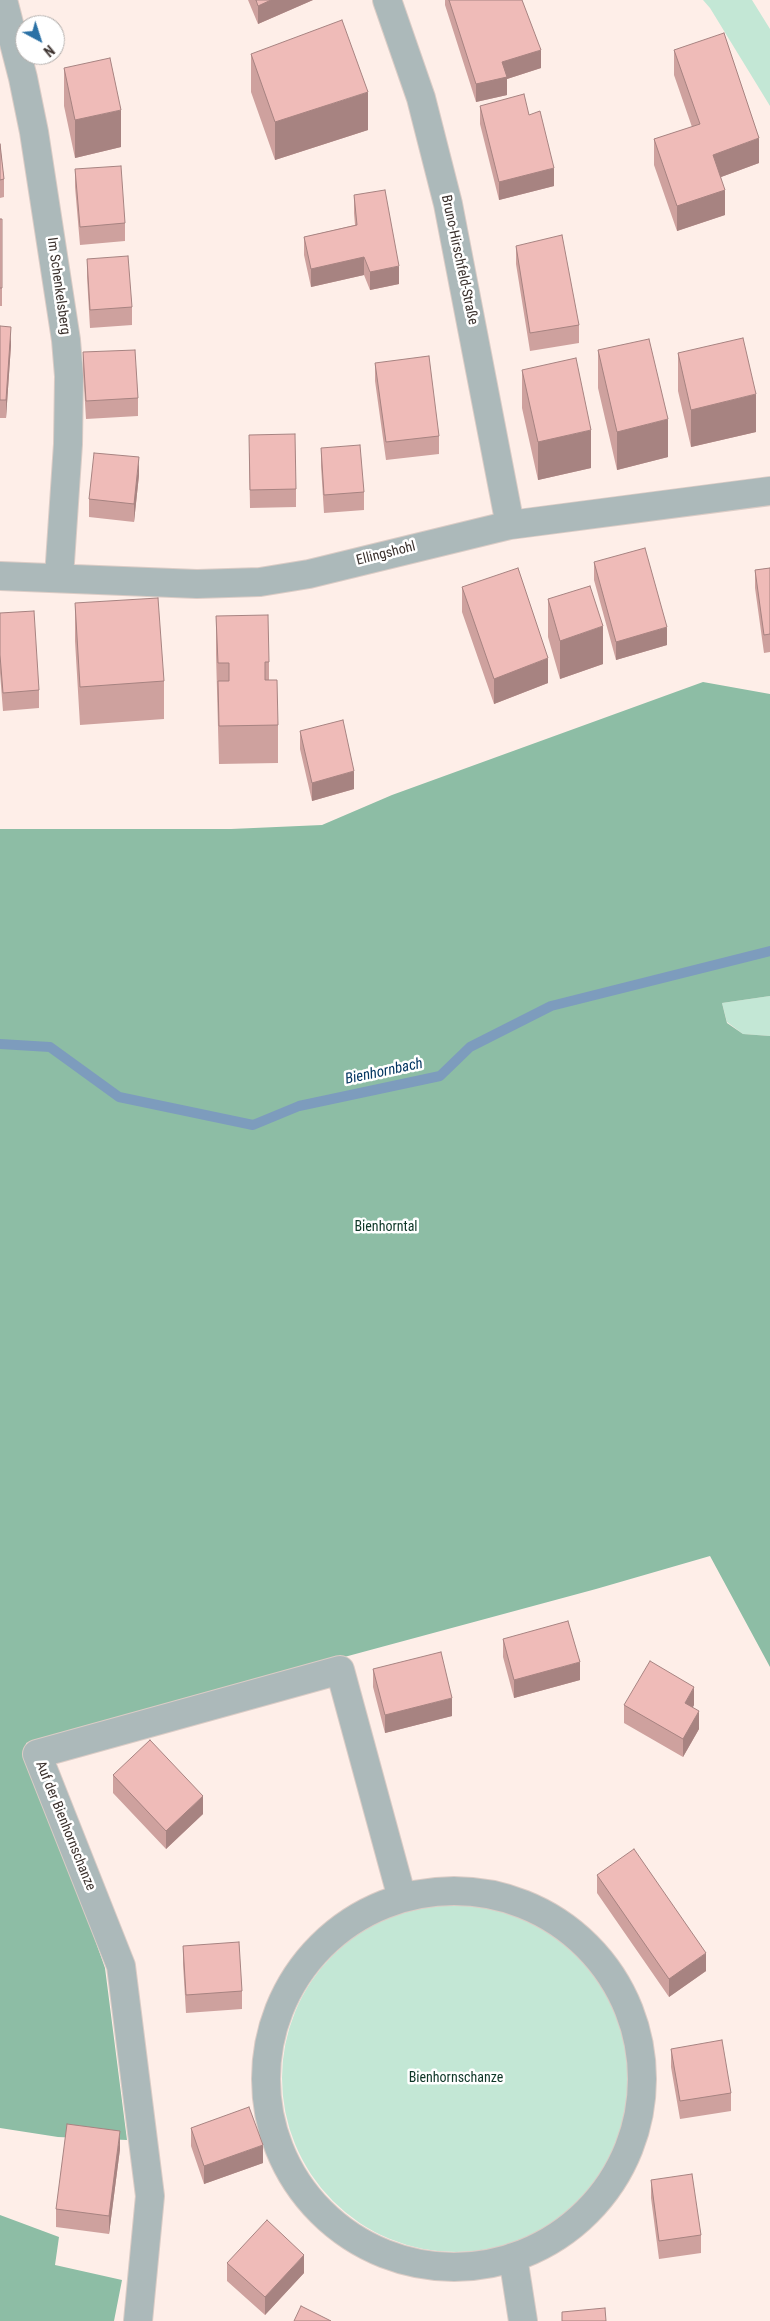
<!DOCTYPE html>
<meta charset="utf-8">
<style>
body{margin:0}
#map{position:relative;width:770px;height:2321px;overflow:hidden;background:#feeee8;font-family:"Roboto Condensed",sans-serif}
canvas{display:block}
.north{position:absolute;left:15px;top:15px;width:50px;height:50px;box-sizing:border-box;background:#fff;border:1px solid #b1adab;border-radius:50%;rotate:140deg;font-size:14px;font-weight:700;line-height:20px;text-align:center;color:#3b312d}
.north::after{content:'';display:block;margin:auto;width:18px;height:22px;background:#2b71a5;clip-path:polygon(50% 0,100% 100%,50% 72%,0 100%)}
</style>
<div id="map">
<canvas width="770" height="2321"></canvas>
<div class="north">N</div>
</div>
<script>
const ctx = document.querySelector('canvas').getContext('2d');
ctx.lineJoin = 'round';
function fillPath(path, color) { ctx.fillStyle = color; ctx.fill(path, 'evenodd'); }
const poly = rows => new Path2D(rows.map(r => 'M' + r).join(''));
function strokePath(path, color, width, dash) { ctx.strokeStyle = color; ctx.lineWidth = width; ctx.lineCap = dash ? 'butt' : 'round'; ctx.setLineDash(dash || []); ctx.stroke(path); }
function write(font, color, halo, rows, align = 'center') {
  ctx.font = font + ' "Roboto Condensed",sans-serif'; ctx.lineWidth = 5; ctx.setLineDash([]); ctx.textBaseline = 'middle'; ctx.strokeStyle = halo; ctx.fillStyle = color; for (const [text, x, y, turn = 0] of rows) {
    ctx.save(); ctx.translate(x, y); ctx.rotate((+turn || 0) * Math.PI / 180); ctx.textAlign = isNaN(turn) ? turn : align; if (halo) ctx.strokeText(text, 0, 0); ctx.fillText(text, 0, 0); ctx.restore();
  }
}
const green = poly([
 [703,0,752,0,770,29,770,106,710,8],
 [770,996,770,1036,743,1034,727,1022,722,1003],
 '282 2078a174 174 0 1 1 348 0a174 174 0 1 1-348 0Z'
]);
const forest = poly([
 [703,682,770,694,770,996,722,1003,727,1023,743,1034,770,1036,770,1667,710,1556,596,1589,26,1743,105,1968,127,2140,58,2137,0,2128,0,829,231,829,322,825,392,795],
 [0,2215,59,2237,55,2265,122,2280,114,2321,0,2321]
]);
const stream = poly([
 [0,1044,50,1047,119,1097,253,1125,299,1106,440,1076,470,1047,551,1006,770,951]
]);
const minor = poly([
 [3,0,23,78,34,132,66,340,69,376,68,444,59,577],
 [387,0,421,98,448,204,510,525],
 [0,576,197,584,260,582,309,574,510,525,770,491],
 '266 2079a188 188 0 1 1 376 0a188 188 0 1 1-376 0Z',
 [513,2257,523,2321],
 [138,2321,150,2196,121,1966,37,1754,340,1670,402,1898]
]);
const wall = poly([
 [248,0,313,0,258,24],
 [445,0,522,0,541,68,507,79,507,95,476,102,445,5],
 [674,50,759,163,721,177,725,215,677,231,654,165,654,139,692,127,674,75],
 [251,54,368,130,275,160,251,92],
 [64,68,121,147,75,158,64,106],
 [480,106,529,115,554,186,499,200,480,124],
 [0,144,4,179,4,197,0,198],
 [75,169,125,223,125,241,80,245,75,187],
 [354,195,399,284,370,290,364,275,311,287,304,255,304,237,355,225,354,213],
 [0,219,2,219,2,306,0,306],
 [516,246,579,325,579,343,530,351,516,264],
 [87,259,132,307,132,325,90,328,87,277],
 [0,326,11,345,6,418,0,418],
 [598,350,668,457,617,470,598,388],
 [83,352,138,398,138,416,86,419,83,370],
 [678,353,756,432,691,447,678,391],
 [375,363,439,436,439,454,386,460,375,381],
 [522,370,591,468,538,480,522,408],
 [321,448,364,492,364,510,324,513,321,466],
 [249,453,296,489,296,507,250,508],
 [139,475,134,522,89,517,89,499],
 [594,562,667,645,616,660,594,580],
 [770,568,770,652,764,653,755,588,755,570],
 [462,587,548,683,494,704,462,612],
 [548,599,603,664,560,679,548,637],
 [75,603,164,681,164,719,80,725,75,641],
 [0,613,39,690,39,708,3,711,0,673],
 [216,616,269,662,269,680,278,725,278,763,219,764,216,654],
 [300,731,354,789,312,801,300,749],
 [503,1639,580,1680,514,1698,503,1657],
 [373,1669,452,1716,385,1733,373,1687],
 [624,1705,694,1705,693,1707,699,1729,683,1757,624,1723],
 [113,1775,203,1814,166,1849,113,1793],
 [597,1875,706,1971,669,1997,597,1893],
 [183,1946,242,1991,242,2009,186,2013,183,1964],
 [671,2049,731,2093,731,2111,680,2119,671,2067],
 [191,2128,263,2163,204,2184,191,2146],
 [120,2149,109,2234,56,2227,56,2209],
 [651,2180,701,2235,701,2253,659,2259,651,2198],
 [227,2263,304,2273,265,2315,227,2281]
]);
const shadedWall = poly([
 [271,0,313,0,258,24,258,6],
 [541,50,541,68,507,79,507,95,476,102,476,84,502,62],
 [368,92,368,130,275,160,275,122],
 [121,110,121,147,75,158,75,120],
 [759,138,759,163,713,180,713,155],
 [554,168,554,186,499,200,499,182],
 [725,190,725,215,677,231,677,206],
 [364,257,364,275,311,287,311,269],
 [399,266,399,284,370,290,370,272],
 [11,327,11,345,6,418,6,400],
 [756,394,756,432,691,447,691,410],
 [668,419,668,457,617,470,617,432],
 [591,430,591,468,538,480,538,442],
 [139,457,139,475,134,522,134,504],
 [603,626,603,664,560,679,560,641],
 [667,627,667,645,616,660,616,642],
 [548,658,548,683,494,704,494,679],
 [354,771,354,789,312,801,312,783],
 [580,1662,580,1680,514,1698,514,1680],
 [694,1687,694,1705,685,1721,685,1703],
 [452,1698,452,1716,385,1733,385,1715],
 [699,1711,699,1729,683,1757,683,1739],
 [203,1796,203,1814,166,1849,166,1831],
 [706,1953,706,1971,669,1997,669,1979],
 [120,2131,120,2149,109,2234,109,2216],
 [263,2145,263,2163,204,2184,204,2166],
 [304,2255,304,2273,265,2315,265,2297]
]);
const building = poly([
 [256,0,271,0,258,6,256,0],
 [449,0,522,0,541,50,502,62,507,77,476,84,449,0],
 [342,20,368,92,275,122,251,54,342,20],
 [724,33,759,138,713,155,725,190,677,206,654,139,700,124,674,50,724,33],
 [110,58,121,110,75,120,64,68,110,58],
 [524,94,529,115,540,111,554,168,499,182,480,106,524,94],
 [0,144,4,179,0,180,0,144],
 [121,166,125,223,80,227,75,169,121,166],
 [385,190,399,266,370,272,364,257,311,269,304,237,357,225,354,195,385,190],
 [0,219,2,219,2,288,0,288,0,219],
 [562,235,579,325,530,333,516,246,562,235],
 [128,256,132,307,90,310,87,259,128,256],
 [0,326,11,327,6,400,0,400,0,326],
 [743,338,756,394,691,410,678,353,743,338],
 [649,339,668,419,617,432,598,350,649,339],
 [135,350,138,398,86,401,83,352,135,350],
 [429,356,439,436,386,442,375,363,429,356],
 [576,358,591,430,538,442,522,370,576,358],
 [295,434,296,489,250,490,249,435,295,434],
 [360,445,364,492,324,495,321,448,360,445],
 [94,453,139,457,134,504,89,499,94,453],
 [645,548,667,627,616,642,594,562,645,548],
 [518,568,548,658,494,679,462,587,518,568],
 [770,568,770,634,764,635,755,570,770,568],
 [590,586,603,626,560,641,548,599,590,586],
 [158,598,164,681,80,687,75,603,158,598],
 [34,611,39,690,3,693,0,655,0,613,34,611],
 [268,615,269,662,265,662,265,680,277,680,278,725,219,726,218,681,229,681,229,663,218,663,216,616,268,615],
 [343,720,354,771,312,783,300,731,343,720],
 [568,1621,580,1662,514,1680,503,1639,568,1621],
 [441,1652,452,1698,385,1715,373,1669,441,1652],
 [650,1661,694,1687,685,1703,699,1711,683,1739,624,1705,650,1661],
 [150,1740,203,1796,166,1831,113,1775,150,1740],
 [634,1849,706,1953,669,1979,597,1875,634,1849],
 [239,1942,242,1991,186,1995,183,1946,239,1942],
 [722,2040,731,2093,680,2101,671,2049,722,2040],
 [249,2107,263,2145,204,2166,191,2128,249,2107],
 [67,2124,120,2131,109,2216,56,2209,67,2124],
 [692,2174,701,2235,659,2241,651,2180,692,2174],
 [267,2220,304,2255,265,2297,227,2263,267,2220],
 [301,2306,331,2321,294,2321,301,2306],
 [605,2308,606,2321,562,2321,562,2312,605,2308]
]);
const streetNames = [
 ["Bruno-Hirschfeld-Straße",459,260,78],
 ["Im Schenkelsberg",58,286,82],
 ["Ellingshohl",386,554,-14],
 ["Auf der Bienhornschanze",65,1826,68]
];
const parkNames = [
 ["Bienhorntal",386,1227],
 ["Bienhornschanze",456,2078]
];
const waterNames = [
 ["Bienhornbach",384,1072,-12]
];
fillPath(green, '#c3e7d5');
fillPath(forest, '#8dbda5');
strokePath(stream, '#7d9cbd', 10);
strokePath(minor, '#dbccc6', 30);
strokePath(minor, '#acb9ba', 28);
fillPath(wall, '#cea19e');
fillPath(shadedWall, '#a78381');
fillPath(building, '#efbbb8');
strokePath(building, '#a78381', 1);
write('14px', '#3b312d', '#fff', streetNames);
write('14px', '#0d3626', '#fff', parkNames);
write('italic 15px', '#053762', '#fff', waterNames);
</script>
